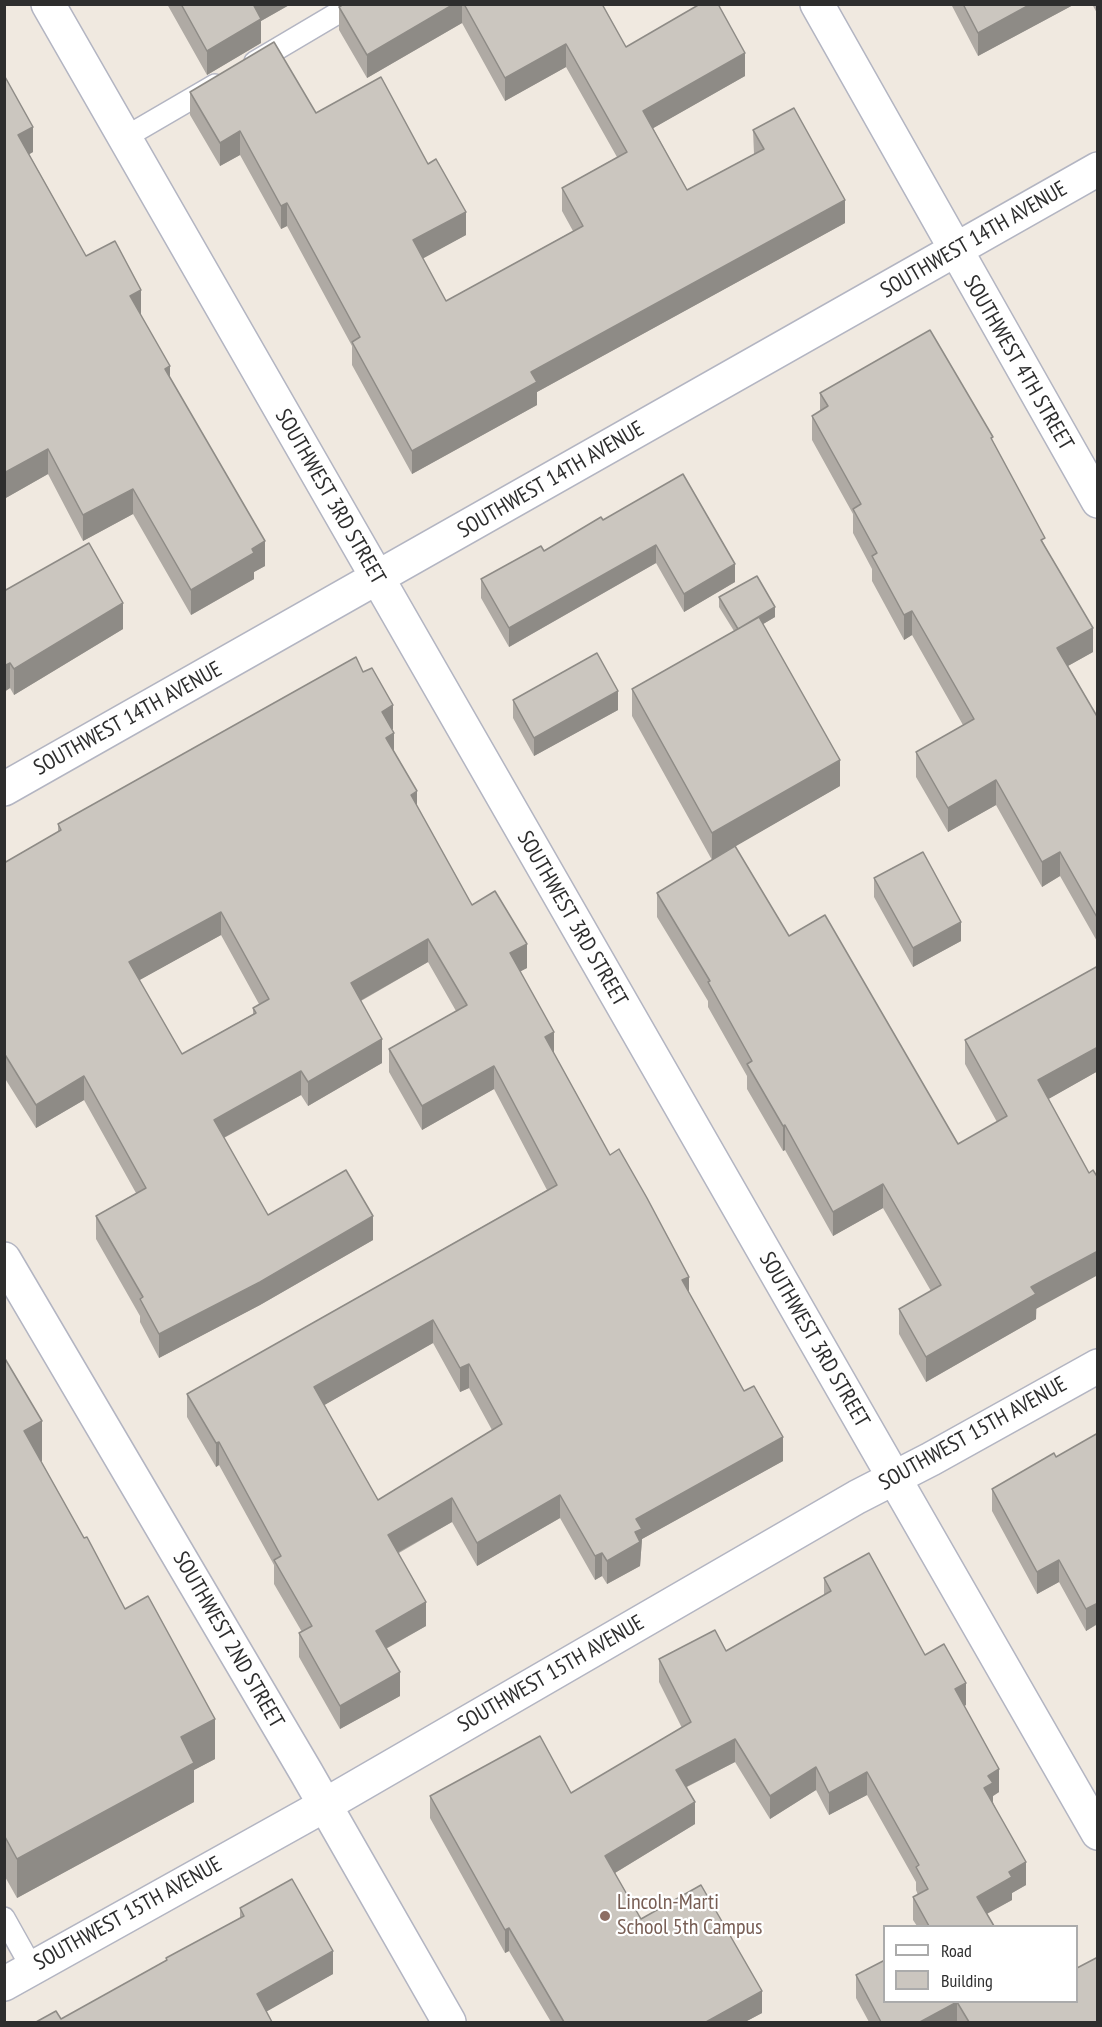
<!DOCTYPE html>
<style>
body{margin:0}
#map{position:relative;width:1102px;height:2027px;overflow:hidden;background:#f0e9e0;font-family:"PT Sans Narrow",sans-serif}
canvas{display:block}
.frame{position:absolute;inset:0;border:6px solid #2e2e2e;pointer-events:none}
.legend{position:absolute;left:883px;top:1925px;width:195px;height:78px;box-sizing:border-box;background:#fff;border:2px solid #ababab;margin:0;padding:8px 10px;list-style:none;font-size:18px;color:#2e2e2e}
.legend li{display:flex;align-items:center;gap:12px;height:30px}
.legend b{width:30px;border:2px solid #ababab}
</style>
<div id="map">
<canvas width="1102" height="2027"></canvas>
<div class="frame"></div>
<ul class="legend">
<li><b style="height:8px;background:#fff"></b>Road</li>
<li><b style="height:16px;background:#cbc6bf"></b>Building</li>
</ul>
</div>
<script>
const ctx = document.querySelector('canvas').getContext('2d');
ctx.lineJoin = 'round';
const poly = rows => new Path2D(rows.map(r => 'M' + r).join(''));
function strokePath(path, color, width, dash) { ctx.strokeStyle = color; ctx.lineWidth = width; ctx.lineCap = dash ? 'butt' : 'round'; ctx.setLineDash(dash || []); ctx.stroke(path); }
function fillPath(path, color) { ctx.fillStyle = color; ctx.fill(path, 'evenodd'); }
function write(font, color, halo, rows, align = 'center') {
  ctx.font = font + ' "PT Sans Narrow",sans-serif'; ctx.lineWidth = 4.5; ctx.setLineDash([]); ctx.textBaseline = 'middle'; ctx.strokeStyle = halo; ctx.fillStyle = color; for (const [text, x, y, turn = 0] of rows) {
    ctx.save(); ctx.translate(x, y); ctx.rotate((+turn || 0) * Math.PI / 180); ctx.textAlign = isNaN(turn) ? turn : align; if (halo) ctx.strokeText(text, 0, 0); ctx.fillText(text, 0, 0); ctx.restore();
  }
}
const lane = poly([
 [255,62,353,4],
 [124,138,215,85],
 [4,1918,32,1968]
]);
const street = poly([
 [48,4,1098,1833],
 [817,4,1098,501],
 [4,789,1098,169],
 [4,1259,306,1772,449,2022],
 [4,1984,325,1805,857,1497,931,1459,1098,1366]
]);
const wall = poly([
 [167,4,291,4,261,21,261,43,207,75],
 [344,4,602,4,626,47,745,76,653,128,687,190,754,154,753,130,845,223,537,392,537,405,412,474,352,365,352,346,287,226,281,229,240,155,220,166,190,115,190,92,316,113,466,235,422,258,446,301,573,231,562,211,562,188,617,157,566,67,505,101,462,23,367,78,339,30,339,7],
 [951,4,1075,4,978,56],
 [1092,4,1098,4,1098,15],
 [4,75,33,152,29,154,86,256,141,315,170,378,265,566,254,572,254,579,191,615,133,514,83,541,48,474,4,499],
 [820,393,993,442,1045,546,1093,652,1068,666,1098,718,1098,943,1060,876,1042,887,996,805,948,832,916,777,916,752,963,725,912,635,904,640,872,581,872,569,853,533,853,514,812,440,812,416,820,411],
 [603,520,735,582,684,612,656,563,509,647,481,598,481,579,544,551],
 [4,591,123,629,14,695,10,688,4,692],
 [719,597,775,617,763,624,840,786,735,846,789,936,958,1144,997,1122,965,1064,965,1040,1098,966,1098,1071,1048,1099,1036,1319,926,1382,899,1334,899,1309,931,1291,883,1208,833,1236,785,1150,783,1151,747,1089,747,1076,708,1007,708,1001,657,917,657,893,712,860,632,716,632,689,734,631,719,607],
 [513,700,618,710,534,756,513,718],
 [392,729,394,752,417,806,472,905,527,968,520,971,554,1053,610,1155,689,1293,783,1461,642,1539,640,1566,607,1584,602,1576,595,1580,560,1518,477,1566,452,1522,399,1553,426,1626,386,1649,400,1696,340,1729,299,1657,299,1633,302,1632,274,1584,274,1565,219,1465,216,1467,187,1417,187,1394,547,1190,494,1089,422,1130,389,1072,389,1049,456,1011,428,962,361,1001,382,1063,308,1106,301,1095,224,1138,268,1215,373,1240,260,1305,159,1358,140,1322,140,1316,96,1239,96,1216,136,1193,84,1100,36,1128,4,1077,4,863,58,832,58,824],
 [221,935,259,1004,253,1008,253,1014,182,1054,139,980],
 [433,1343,460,1392,469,1388,492,1430,378,1500,324,1405],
 [874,878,961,941,913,967,874,897],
 [4,1357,42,1461,41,1461,84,1538,125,1609,215,1759,194,1770,194,1802,17,1898,4,1875],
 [1098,1433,1098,1624,1086,1631,1059,1582,1037,1594,992,1511,992,1489,1056,1457],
 [824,1578,925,1655,966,1705,964,1706,999,1792,993,1796,993,1802,1026,1885,1012,1893,1012,1900,987,1914,994,1926,917,1926,913,1920,913,1897,918,1895,916,1890,916,1882,867,1795,829,1815,816,1790,770,1819,735,1762,687,1787,695,1824,615,1873,641,1919,762,2013,745,2022,551,2022,509,1951,505,1953,430,1818,430,1796,571,1793,682,1728,659,1682,659,1659,726,1651,824,1595],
 [240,1908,333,1974,266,2011,272,2022,61,2019,166,1961,166,1958,240,1918],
 [856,1975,885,2001,1077,2001,1098,2022,869,2022,856,1998]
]);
const shadedWall = poly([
 [251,4,291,4,261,21,261,43,207,75,207,51],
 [454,4,462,4,462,23,367,78,367,55],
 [1031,4,1075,4,978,56,978,33],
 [566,44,566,67,505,101,505,78],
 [745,53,745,76,643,134,643,111],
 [33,127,33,152,18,161,18,135],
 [240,131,240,155,220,166,220,143],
 [845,200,845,223,537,392,537,405,412,474,412,451,531,372],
 [287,203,287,226,281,229,281,206],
 [466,212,466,235,413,264,413,240],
 [141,290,141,316,130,296],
 [170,366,170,392,165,369],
 [48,449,48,474,4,499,4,473],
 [133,489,133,514,83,541,83,515],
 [265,541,265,566,254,572,254,579,191,615,191,590,252,549],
 [656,545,656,563,509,647,509,628],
 [735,564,735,582,684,612,684,594],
 [123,603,123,629,14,695,14,669],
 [775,607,775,617,738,639,738,629],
 [912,611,912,635,904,640,904,615],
 [1093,628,1093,652,1057,672,1057,648],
 [10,663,10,688,4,692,4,666],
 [618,691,618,710,534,756,534,738],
 [393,705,393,729,382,735,382,712],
 [394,733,394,757,386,738],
 [840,760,840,786,712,860,712,833],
 [996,780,996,805,948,832,948,808],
 [417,791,417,815,411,795],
 [1060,852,1060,876,1042,887,1042,862],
 [221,912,221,935,129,986,129,962],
 [961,922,961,941,913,967,913,948],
 [428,939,428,962,351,1006,351,983],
 [527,944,527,968,510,977,510,953],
 [554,1032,554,1056,545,1037],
 [382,1039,382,1063,308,1106,308,1082],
 [1098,1047,1098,1071,1038,1105,1038,1080],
 [494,1066,494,1089,422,1130,422,1106],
 [301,1071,301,1095,214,1143,214,1120],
 [84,1076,84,1100,36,1128,36,1105],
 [785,1125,785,1150,783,1151,783,1126],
 [883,1184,883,1208,833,1236,833,1212],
 [373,1216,373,1240,260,1305,159,1358,159,1334],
 [1098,1251,1098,1275,1036,1309,1036,1319,926,1382,926,1357,1031,1287],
 [689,1277,689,1300,682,1280],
 [433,1320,433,1343,314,1411,314,1387],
 [469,1364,469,1388,460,1392,460,1368],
 [42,1421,42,1461,24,1471,24,1431],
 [783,1437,783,1461,642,1539,640,1566,607,1584,607,1561,636,1519],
 [219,1442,219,1465,216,1467,216,1443],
 [560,1495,560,1518,477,1566,477,1543],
 [452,1498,452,1522,388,1558,388,1535],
 [602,1553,602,1576,595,1580,595,1556],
 [1059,1560,1059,1582,1037,1594,1037,1572],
 [426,1602,426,1626,376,1654,376,1631],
 [1097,1602,1097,1624,1086,1631,1086,1609],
 [400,1672,400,1696,340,1729,340,1706],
 [966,1683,966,1705,955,1711,955,1689],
 [215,1719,215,1759,194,1770,194,1802,17,1898,17,1859,181,1737],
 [735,1739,735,1762,676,1792,676,1770],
 [816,1767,816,1790,770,1819,770,1796],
 [999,1769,999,1792,993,1796,993,1806,984,1788,988,1776],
 [867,1772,867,1795,829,1815,829,1793],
 [695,1802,695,1824,605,1879,605,1856],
 [1026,1862,1026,1885,1012,1893,1012,1900,977,1919,977,1897,1009,1872],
 [509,1928,509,1951,505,1953,505,1930],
 [333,1951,333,1974,257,2017,257,1994],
 [762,1991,762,2013,745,2022,706,2022],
 [957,2002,957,2022,920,2022]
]);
const building = poly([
 [181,4,253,4,261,19,207,51,181,4],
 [344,4,454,4,367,55,339,7,344,4],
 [464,4,602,4,626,47,700,4,718,4,745,53,643,111,687,190,764,149,753,130,794,108,845,200,531,372,537,382,412,451,352,342,360,337,287,203,281,206,240,131,220,143,190,92,274,42,316,113,381,77,428,164,436,159,466,212,413,240,446,301,583,226,562,188,627,152,566,44,505,78,464,4],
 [963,4,1031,4,978,33,963,4],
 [4,75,33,127,18,135,86,256,115,241,141,290,130,296,170,366,165,369,265,541,252,549,254,553,191,590,133,489,83,515,48,449,4,473,4,75],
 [930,330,993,437,991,438,1045,538,1041,540,1093,628,1057,648,1098,718,1098,919,1060,852,1042,862,996,780,948,808,916,752,974,719,912,611,904,615,872,556,877,553,853,509,861,504,812,416,828,406,820,393,930,330],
 [683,474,735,564,684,594,656,545,509,628,481,579,541,546,544,551,601,517,603,520,683,474],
 [89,543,123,603,14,669,10,663,4,666,4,591,89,543],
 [757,576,775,607,738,629,719,597,757,576],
 [759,617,840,760,712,833,632,689,759,617],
 [597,653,618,691,534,738,513,700,597,653],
 [356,657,363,672,372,668,393,705,382,712,394,733,386,738,417,791,411,795,472,905,495,891,527,944,510,953,554,1032,545,1037,610,1155,619,1149,647,1198,689,1277,682,1280,744,1391,754,1386,783,1437,636,1519,642,1529,635,1532,640,1542,607,1561,602,1553,595,1556,560,1495,477,1543,452,1498,388,1535,426,1602,376,1631,400,1672,340,1706,299,1633,312,1626,274,1560,281,1556,219,1442,216,1443,187,1394,557,1185,494,1066,422,1106,389,1049,467,1005,428,939,351,983,382,1039,308,1082,301,1071,214,1120,268,1215,346,1170,373,1216,260,1282,159,1334,140,1299,143,1297,96,1216,146,1188,84,1076,36,1105,4,1053,4,863,61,830,58,824,356,657],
 [221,912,269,999,253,1008,256,1013,182,1054,129,962,221,912],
 [433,1320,460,1368,469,1364,502,1424,378,1500,314,1387,433,1320],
 [735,846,789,936,825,915,958,1144,1007,1116,965,1040,1098,966,1098,1047,1038,1080,1089,1173,1093,1170,1098,1178,1098,1251,1031,1287,1036,1294,926,1357,899,1309,941,1285,883,1184,833,1212,785,1125,783,1126,747,1064,752,1061,708,982,710,981,657,893,735,846],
 [923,852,961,922,913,948,874,878,923,852],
 [4,1357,42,1421,24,1431,84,1538,87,1537,125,1609,148,1596,215,1719,181,1737,194,1763,17,1859,4,1835,4,1357],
 [1098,1433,1098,1603,1086,1609,1059,1560,1037,1572,992,1489,1054,1453,1056,1457,1098,1433],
 [869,1553,925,1655,944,1644,966,1683,955,1689,999,1769,988,1776,993,1783,984,1788,1026,1862,1009,1872,1012,1877,977,1897,994,1926,929,1926,913,1897,928,1889,916,1867,919,1865,867,1772,829,1793,816,1767,770,1796,735,1739,676,1770,695,1802,605,1856,641,1919,701,1885,762,1991,706,2022,564,2022,509,1928,505,1930,430,1796,540,1736,571,1793,691,1722,659,1659,715,1630,726,1651,831,1591,824,1578,869,1553],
 [292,1879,333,1951,257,1994,272,2022,36,2022,56,2011,61,2019,167,1960,166,1958,244,1916,240,1908,292,1879],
 [1098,1957,1098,2022,969,2022,957,2002,920,2022,881,2022,856,1975,885,1960,885,2001,1077,2001,1077,1968,1098,1957]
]);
const markers = [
 [605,1916,6,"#8d6e63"]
];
const streetNames = [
 ["SOUTHWEST 14TH AVENUE",974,240,-30],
 ["SOUTHWEST 4TH STREET",1018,363,60],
 ["SOUTHWEST 14TH AVENUE",551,480,-30],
 ["SOUTHWEST 3RD STREET",330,497,60],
 ["SOUTHWEST 14TH AVENUE",128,719,-29],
 ["SOUTHWEST 3RD STREET",572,919,60],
 ["SOUTHWEST 3RD STREET",814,1340,60],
 ["SOUTHWEST 15TH AVENUE",973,1434,-29],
 ["SOUTHWEST 2ND STREET",228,1640,60],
 ["SOUTHWEST 15TH AVENUE",551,1674,-30],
 ["SOUTHWEST 15TH AVENUE",128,1914,-29]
];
const educationNames = [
 ["Lincoln-Marti",617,1903],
 ["School 5th Campus",617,1928]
];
strokePath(lane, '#b3b5c2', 24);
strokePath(street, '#b3b5c2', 36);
strokePath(lane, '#fff', 21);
strokePath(street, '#fff', 33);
fillPath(wall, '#afaaa4');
fillPath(shadedWall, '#8e8b86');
fillPath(building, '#cbc6bf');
strokePath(building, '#8e8b86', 1.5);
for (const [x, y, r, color] of markers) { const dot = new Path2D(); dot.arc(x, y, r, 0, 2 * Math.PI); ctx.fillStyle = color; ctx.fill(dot); strokePath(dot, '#fff', 2); }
write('22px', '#2e2e2e', '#fff', streetNames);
write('22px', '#785e54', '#fff', educationNames, 'left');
</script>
